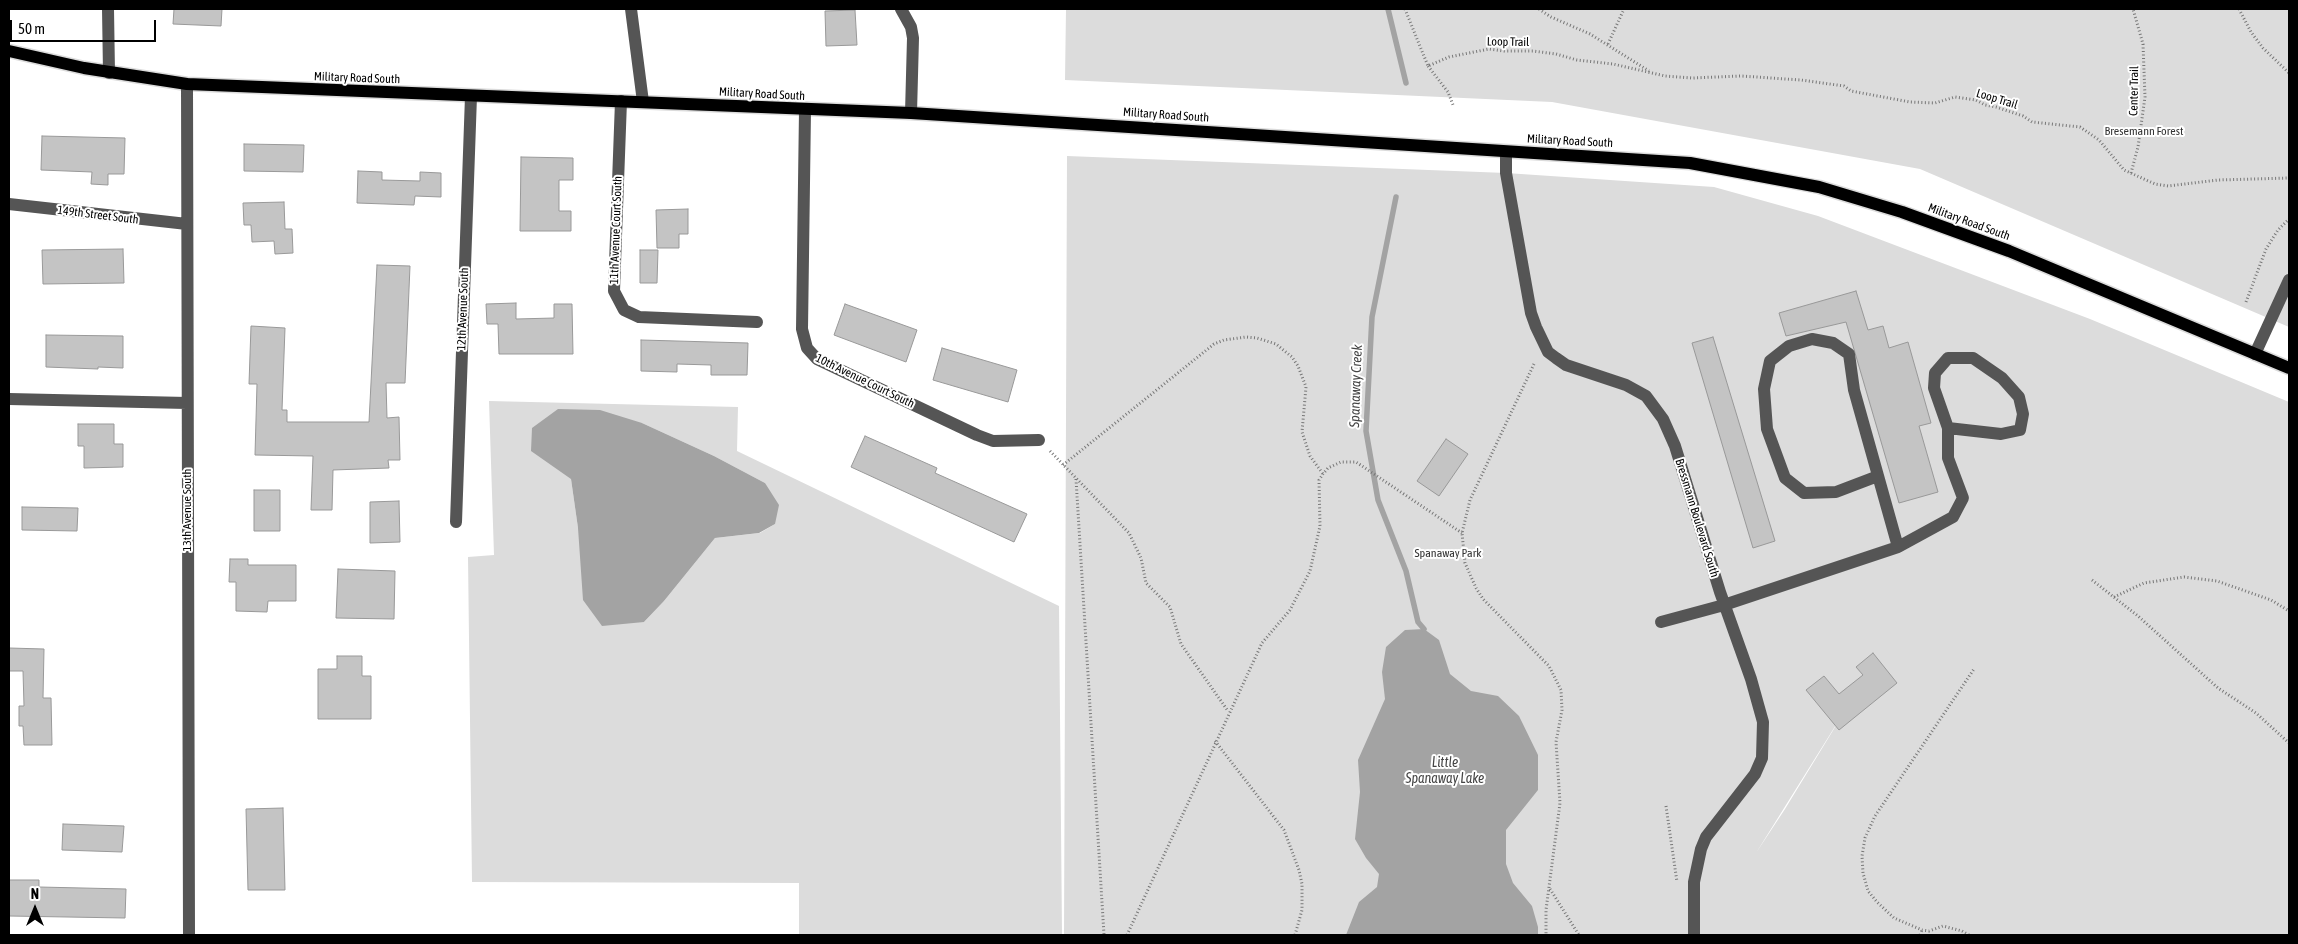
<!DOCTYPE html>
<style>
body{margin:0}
#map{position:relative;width:2298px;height:944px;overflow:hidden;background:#fff;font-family:"Asap Condensed",sans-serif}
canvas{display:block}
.frame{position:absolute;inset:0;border:10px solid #000;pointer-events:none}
.north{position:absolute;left:10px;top:884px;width:50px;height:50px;-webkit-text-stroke:4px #fff;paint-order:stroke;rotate:0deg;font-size:14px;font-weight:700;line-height:20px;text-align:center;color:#000}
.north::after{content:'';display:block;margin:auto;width:18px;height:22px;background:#000;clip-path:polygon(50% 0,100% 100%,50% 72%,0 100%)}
.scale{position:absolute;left:10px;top:20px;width:146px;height:22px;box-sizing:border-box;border:2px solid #000;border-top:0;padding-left:6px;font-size:15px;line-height:18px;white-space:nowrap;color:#000;-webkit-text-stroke:4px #fff;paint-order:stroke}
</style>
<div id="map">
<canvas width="2298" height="944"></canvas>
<div class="frame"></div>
<div class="north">N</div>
<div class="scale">50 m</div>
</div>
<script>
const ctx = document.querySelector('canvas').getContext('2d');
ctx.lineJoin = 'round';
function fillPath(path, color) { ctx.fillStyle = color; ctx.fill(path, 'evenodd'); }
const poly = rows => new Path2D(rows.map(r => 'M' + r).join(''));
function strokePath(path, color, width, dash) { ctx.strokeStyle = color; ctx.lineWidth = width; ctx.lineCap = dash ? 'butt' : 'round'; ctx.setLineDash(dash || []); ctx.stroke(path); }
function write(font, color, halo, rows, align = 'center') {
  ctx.font = font + ' "Asap Condensed",sans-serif'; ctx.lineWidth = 4; ctx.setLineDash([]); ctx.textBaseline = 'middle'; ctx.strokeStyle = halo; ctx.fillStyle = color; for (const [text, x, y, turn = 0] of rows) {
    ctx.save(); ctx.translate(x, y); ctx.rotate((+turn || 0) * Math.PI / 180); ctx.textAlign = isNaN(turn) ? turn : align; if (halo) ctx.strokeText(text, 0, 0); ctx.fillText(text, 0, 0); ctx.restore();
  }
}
const green = poly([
 [1066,9,2289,9,2289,327,1920,169,1552,102,1065,80],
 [1067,156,1506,173,1714,187,1818,216,2090,319,2289,402,2289,935,1064,935],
 [1854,696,1785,809,1756,853],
 [489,401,738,407,737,451,1059,606,1062,935,799,935,799,883,472,882,468,557,494,555],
 [642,423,714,456,765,483,775,524,760,533,715,538,664,601,644,622,578,528,571,479]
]);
const water = poly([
 [558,409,600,410,642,423,714,456,765,483,779,505,775,524,759,533,715,538,664,601,644,622,602,626,583,600,578,528,571,479,531,451,532,428],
 [1424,629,1439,640,1450,674,1471,691,1498,696,1519,716,1538,755,1538,790,1506,830,1506,864,1513,883,1532,906,1538,927,1538,935,1346,935,1359,902,1377,887,1379,874,1366,858,1355,839,1360,792,1358,760,1385,699,1382,672,1386,647,1405,630]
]);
const stream = poly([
 [1388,9,1406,83],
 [1396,197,1372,317,1366,431,1378,500,1406,571,1418,622,1424,629]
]);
const building = poly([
 [174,9,222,9,221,26,173,24,174,9],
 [855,10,857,45,826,46,825,11,855,10],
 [42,136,125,138,124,174,108,174,108,185,91,184,92,172,41,170,42,136],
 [244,144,304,145,303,172,244,171,244,144],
 [521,157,573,158,573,180,559,180,559,211,571,211,571,231,520,231,521,157],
 [358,171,382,172,382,180,420,181,420,172,441,173,441,197,415,196,414,205,357,203,358,171],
 [284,202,285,229,292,229,293,253,275,254,274,241,252,242,251,225,244,225,243,203,284,202],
 [688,209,688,234,679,234,679,248,657,248,656,210,688,209],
 [123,249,124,283,43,284,42,250,123,249],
 [640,250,658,250,657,283,640,283,640,250],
 [377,265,410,266,405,383,386,383,387,418,399,417,400,460,388,460,389,468,333,470,332,510,311,510,313,456,255,455,257,384,249,384,251,326,285,328,282,410,287,410,287,422,369,422,377,265],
 [1856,291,1868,330,1883,326,1889,348,1908,342,1931,423,1919,426,1938,492,1899,503,1846,322,1786,336,1779,313,1856,291],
 [516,303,516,319,554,318,554,304,572,304,573,354,499,354,498,324,487,324,486,304,516,303],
 [845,304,917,330,906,362,834,335,845,304],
 [46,335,123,336,123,368,98,367,98,369,46,367,46,335],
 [1713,337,1775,541,1753,548,1692,343,1713,337],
 [641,340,748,343,747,375,711,375,711,365,677,364,677,372,641,371,641,340],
 [942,348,1017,370,1008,402,933,380,942,348],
 [78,424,114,424,114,444,123,444,123,467,84,468,84,446,78,446,78,424],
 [865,436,937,468,935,473,1027,514,1014,542,851,467,865,436],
 [1446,439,1468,454,1439,496,1417,481,1446,439],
 [254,490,280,490,280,531,254,531,254,490],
 [399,501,400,542,370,543,370,502,399,501],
 [22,507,78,508,77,531,22,530,22,507],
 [230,559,248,559,248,565,296,565,296,601,268,601,267,612,236,611,236,582,229,582,230,559],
 [338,569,395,571,394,619,336,618,338,569],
 [9,648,44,649,43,698,51,698,52,745,24,745,23,726,19,726,19,706,24,706,23,671,9,671,9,648],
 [1873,653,1897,683,1839,730,1806,690,1824,676,1839,694,1863,675,1856,667,1873,653],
 [337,656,362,656,362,676,371,676,371,719,318,719,318,669,337,669,337,656],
 [283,808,285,890,248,890,246,809,283,808],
 [63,824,124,826,122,852,62,850,63,824],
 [9,880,39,880,39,887,126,889,125,918,9,916,9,880]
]);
const path = poly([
 [1405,9,1428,66,1449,57,1489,49,1504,51,1533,51,1556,54,1577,60,1613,64,1665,76,1692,78,1741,76,1801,80,1844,86,1851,91,1910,102,1935,103,1955,97,1976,100,1985,105,1996,107,2023,116,2032,122,2080,127,2099,140,2124,170,2155,184,2168,186,2218,180,2289,178],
 [1539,9,1551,17,1590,34,1649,71],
 [2239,9,2251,32,2263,48,2289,73],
 [1608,44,1624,9],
 [1428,66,1448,92,1453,105],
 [2131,173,2138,147,2145,97,2143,44,2133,9],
 [2246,302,2266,249,2278,230,2289,219],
 [1534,364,1470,500,1462,533,1465,563,1476,588,1483,599,1549,666,1561,690,1562,710,1556,742,1560,803,1546,910,1546,935],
 [1050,451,1129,533,1141,558,1146,583,1170,607,1181,644,1228,711],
 [1063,465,1214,344,1224,340,1246,337,1257,338,1276,344,1292,357,1298,366,1306,387,1302,432,1310,456,1323,474],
 [1076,479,1104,935],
 [2092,580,2138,616,2218,688,2256,713,2289,743],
 [2114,597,2144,583,2184,577,2217,581,2271,600,2289,611],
 [1215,741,1284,830,1299,870,1302,884,1302,910,1295,935],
 [1666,806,1677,882],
 [1550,889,1579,935],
 [1127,935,1262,643,1290,610,1310,571,1320,526,1319,480,1323,474,1328,468,1341,462,1356,462,1462,533],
 [1920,935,1922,930],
 [1969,935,1962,931,1943,926,1929,931,1922,930,1894,918,1877,902,1868,891,1863,873,1862,856,1865,838,1875,816,1974,669]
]);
const minor = poly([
 [108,9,109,73],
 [631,9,643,102],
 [901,9,911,27,913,38,911,113],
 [187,84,189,935],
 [621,101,614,291,624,310,639,317,757,322],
 [805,110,802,329,807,348,817,359,977,435,993,441,1039,440],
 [1506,152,1506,173,1531,313,1536,327,1548,352,1556,358,1566,365,1626,385,1646,396,1663,419,1675,446,1720,592,1751,679,1763,722,1762,758,1755,774,1706,837,1701,849,1694,882,1694,935],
 [9,204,187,224],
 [2255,354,2289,280],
 [9,399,187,403],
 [456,522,471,96],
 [1898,547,1953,517,1963,498,1948,458,1948,428,1934,388,1935,373,1948,358,1973,358,2002,378,2019,397,2023,414,2020,430,2001,434,1948,428],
 [1661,622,1724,605,1898,547,1854,390,1849,354,1833,343,1812,339,1789,346,1770,361,1764,389,1767,429,1785,478,1804,493,1836,492,1878,476]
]);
const major = poly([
 [9,51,84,68,187,84,911,113,1690,163,1819,187,1902,212,2009,251,2289,368]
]);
const streetNames = [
 ["Loop Trail",1508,42,1],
 ["Military Road South",357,78,2],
 ["Center Trail",2134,91,-89],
 ["Military Road South",762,94,3],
 ["Loop Trail",1997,99,17],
 ["Military Road South",1166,115,4],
 ["Military Road South",1570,141,3],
 ["149th Street South",98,215,7],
 ["Military Road South",1969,222,20],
 ["11th Avenue Court South",616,230,-88],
 ["12th Avenue South",463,309,-88],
 ["10th Avenue Court South",865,381,26],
 ["13th Avenue South",187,510,-90],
 ["Bressmann Boulevard South",1697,518,73]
];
const parkNames = [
 ["Bresemann Forest",2144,131],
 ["Spanaway Park",1448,553]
];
const waterNames = [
 ["Spanaway Creek",1356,386,-88],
 ["Little",1445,763],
 ["Spanaway Lake",1445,779]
];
fillPath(green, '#dcdcdc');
fillPath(water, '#a3a3a3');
strokePath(stream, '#a3a3a3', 5.5);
fillPath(building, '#c4c4c4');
strokePath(building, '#999', 1);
strokePath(major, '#dbdbdb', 15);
strokePath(path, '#777', 3, [1, 2.5]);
strokePath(minor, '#555', 12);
strokePath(major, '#000', 12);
write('12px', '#000', '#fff', streetNames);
write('12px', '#333', '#fff', parkNames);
write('italic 14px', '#444', '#fff', waterNames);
</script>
